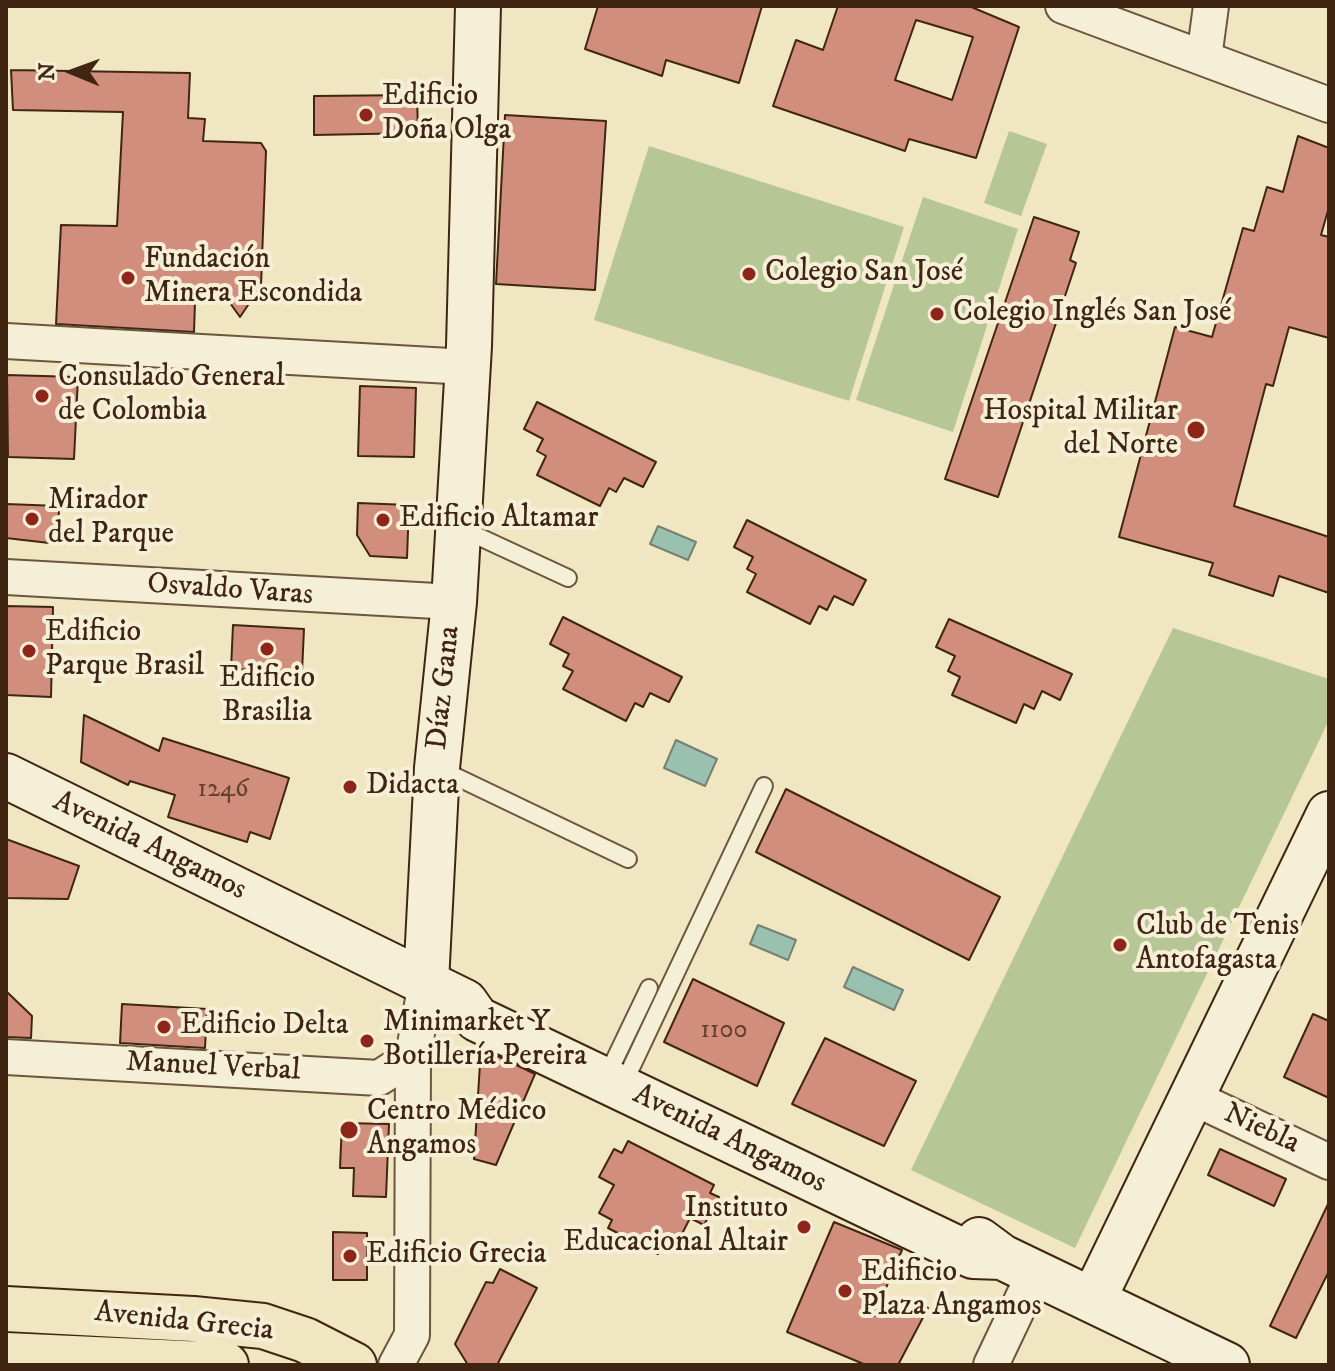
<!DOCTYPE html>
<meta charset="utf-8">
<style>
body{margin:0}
#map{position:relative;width:1335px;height:1371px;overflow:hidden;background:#f0e6c1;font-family:"IM FELL DW Pica",serif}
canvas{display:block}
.frame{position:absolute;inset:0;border:8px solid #402612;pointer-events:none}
.north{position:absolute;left:32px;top:32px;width:80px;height:80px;-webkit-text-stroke:6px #f5efd7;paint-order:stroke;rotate:271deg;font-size:22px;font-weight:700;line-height:32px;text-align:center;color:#402612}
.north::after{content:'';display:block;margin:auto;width:28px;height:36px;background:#402612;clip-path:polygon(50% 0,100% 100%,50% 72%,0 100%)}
</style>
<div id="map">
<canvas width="1335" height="1371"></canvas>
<div class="frame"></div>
<div class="north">N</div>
</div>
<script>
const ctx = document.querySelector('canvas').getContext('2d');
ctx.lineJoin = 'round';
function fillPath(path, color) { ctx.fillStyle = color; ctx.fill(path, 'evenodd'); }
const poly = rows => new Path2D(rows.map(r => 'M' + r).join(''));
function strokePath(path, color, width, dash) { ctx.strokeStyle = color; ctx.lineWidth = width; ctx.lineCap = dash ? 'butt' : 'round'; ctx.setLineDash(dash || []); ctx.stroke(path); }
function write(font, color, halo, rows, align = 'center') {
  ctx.font = font + ' "IM FELL DW Pica",serif'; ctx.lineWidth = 8; ctx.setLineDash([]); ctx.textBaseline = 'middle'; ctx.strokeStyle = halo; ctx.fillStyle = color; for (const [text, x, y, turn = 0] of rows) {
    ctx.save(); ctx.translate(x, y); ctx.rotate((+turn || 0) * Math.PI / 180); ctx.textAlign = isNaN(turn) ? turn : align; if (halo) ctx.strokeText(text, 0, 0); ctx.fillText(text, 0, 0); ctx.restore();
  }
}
const green = poly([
 [1009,131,1047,144,1021,216,984,203],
 [649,146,904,227,849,401,594,320],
 [923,197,1018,229,953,432,856,400],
 [1173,628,1329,679,1329,720,1075,1248,911,1170]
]);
const water = poly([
 [658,526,696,542,688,560,650,544,658,526],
 [676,740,717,759,705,786,664,768,676,740],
 [758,925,796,940,788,960,750,944,758,925],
 [853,967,903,990,894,1010,844,987,853,967]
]);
const building = poly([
 [598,6,762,6,739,83,666,60,662,76,585,49,598,6],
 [838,6,969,6,1019,27,976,158,909,139,905,151,773,106,796,40,823,50,838,6],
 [916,20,973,37,952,100,895,80,916,20],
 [11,70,190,73,188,118,205,119,203,141,261,143,266,151,261,286,240,317,230,303,195,302,194,332,56,324,61,225,117,226,123,112,13,110,11,70],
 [417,95,418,133,314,135,314,96,417,95],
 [505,115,606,121,595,290,496,284,505,115],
 [1298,136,1329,148,1329,207,1321,235,1329,237,1329,338,1289,327,1273,386,1266,384,1234,506,1329,537,1329,593,1279,576,1273,596,1209,575,1213,563,1119,537,1175,327,1212,337,1243,228,1254,231,1267,187,1283,192,1298,136],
 [1034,217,1079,232,1070,260,1076,263,998,497,945,479,1034,217],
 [7,375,78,377,74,459,8,457,7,375],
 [360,386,416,388,414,457,358,456,360,386],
 [537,402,656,462,643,487,624,478,616,492,609,488,600,506,537,475,546,456,537,451,543,439,524,429,537,402],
 [358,503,409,505,407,558,370,556,357,535,358,503],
 [6,504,59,506,58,544,6,538,6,504],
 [747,520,866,580,853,605,834,596,827,610,819,606,810,624,747,592,756,574,747,569,753,557,734,547,747,520],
 [6,606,53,607,51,697,6,695,6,606],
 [563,617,682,677,669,702,650,693,643,707,635,703,626,721,563,689,573,671,563,666,569,654,550,644,563,617],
 [949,619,1072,674,1060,700,1042,691,1034,709,1024,704,1016,723,952,695,960,677,948,671,955,656,936,647,949,619],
 [233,625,304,629,302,672,231,669,233,625],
 [84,715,159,751,163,738,289,778,270,839,250,832,247,842,168,817,175,795,130,781,128,785,81,762,84,715],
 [786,789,1000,897,969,960,756,852,786,789],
 [6,839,79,866,68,899,6,898,6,839],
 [693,979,784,1023,757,1086,664,1042,693,979],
 [6,991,32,1016,31,1038,6,1037,6,991],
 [122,1004,207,1009,205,1048,120,1043,122,1004],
 [1313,1014,1329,1021,1329,1098,1284,1077,1313,1014],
 [825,1038,916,1081,884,1146,792,1104,825,1038],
 [481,1048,535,1074,496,1165,474,1159,481,1048],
 [342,1123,389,1124,386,1197,353,1196,354,1168,340,1168,342,1123],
 [628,1141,714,1185,710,1193,719,1197,704,1225,690,1218,675,1248,664,1243,658,1254,608,1228,612,1220,599,1213,614,1185,599,1177,614,1149,622,1153,628,1141],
 [1220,1149,1286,1179,1274,1206,1208,1175,1220,1149],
 [1329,1202,1329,1271,1296,1338,1270,1326,1329,1202],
 [834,1222,902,1250,874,1316,913,1300,928,1308,898,1365,866,1365,787,1332,834,1222],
 [333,1232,367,1233,367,1280,333,1280,333,1232],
 [500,1269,537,1288,497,1365,468,1365,455,1344,486,1282,493,1283,500,1269]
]);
const lane = poly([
 [460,528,568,578],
 [442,770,628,859],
 [614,1061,649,988],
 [630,1070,764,786]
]);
const street = poly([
 [1063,6,1329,105],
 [1204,58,1211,6],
 [6,341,468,367],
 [6,577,454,602],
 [6,1057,379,1078,413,1056],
 [1192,1097,1329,1162],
 [396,1365,412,1335,413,1056,426,982],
 [991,1365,1035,1272]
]);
const secondary = poly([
 [6,776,465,1002,477,1019,973,1256,1002,1257],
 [426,982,437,768,454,602,469,346,478,6],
 [979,1240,1002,1257,1227,1365],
 [1093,1300,1329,814]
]);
const highway = poly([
 [6,1309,193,1319,263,1326,305,1340,354,1365],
 [6,1355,226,1365]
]);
const markers = [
 [366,115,8,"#8f2418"],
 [749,274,8,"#8f2418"],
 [128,278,8,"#8f2418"],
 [937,314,8,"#8f2418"],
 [42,396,8,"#8f2418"],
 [1196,430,10,"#8f2418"],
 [32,519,8,"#8f2418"],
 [383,520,8,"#8f2418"],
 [267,649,8,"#8f2418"],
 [29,651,8,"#8f2418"],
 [350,787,8,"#8f2418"],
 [1120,945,8,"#8f2418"],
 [164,1027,8,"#8f2418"],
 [367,1041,8,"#8f2418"],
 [349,1130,10,"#8f2418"],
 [804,1227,8,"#8f2418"],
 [350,1256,8,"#8f2418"],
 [845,1291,8,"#8f2418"]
];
const numberNames = [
 ["1246",223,791],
 ["1100",724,1032]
];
const poiNames = [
 ["Edificio",382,98],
 ["Doña Olga",382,132],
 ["Fundación",144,261],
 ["Minera Escondida",144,295],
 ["Colegio San José",765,274],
 ["Colegio Inglés San José",953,314],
 ["Consulado General",58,379],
 ["de Colombia",58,413],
 ["Hospital Militar",1178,413,"right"],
 ["del Norte",1178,447,"right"],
 ["Mirador",48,502],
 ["del Parque",48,536],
 ["Edificio Altamar",399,520],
 ["Edificio",45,634],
 ["Parque Brasil",45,668],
 ["Edificio",267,680,"center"],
 ["Brasilia",267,714,"center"],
 ["Didacta",366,787],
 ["Club de Tenis",1136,928],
 ["Antofagasta",1136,962],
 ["Minimarket Y",383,1024],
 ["Botillería Pereira",383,1058],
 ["Edificio Delta",180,1027],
 ["Centro Médico",367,1113],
 ["Angamos",367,1147],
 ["Instituto",788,1210,"right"],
 ["Educacional Altair",788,1244,"right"],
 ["Edificio Grecia",366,1256],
 ["Edificio",861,1274],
 ["Plaza Angamos",861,1308]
];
const streetNames = [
 ["Osvaldo Varas",230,591,4],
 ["Díaz Gana",445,688,-84],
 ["Avenida Angamos",149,847,26],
 ["Manuel Verbal",213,1068,3],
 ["Niebla",1261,1130,25],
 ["Avenida Angamos",729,1140,26],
 ["Avenida Grecia",184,1323,6]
];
fillPath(green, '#b7c695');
fillPath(water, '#9ac0b0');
strokePath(water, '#768271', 2);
fillPath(building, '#d28e7d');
strokePath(building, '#402612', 2);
strokePath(lane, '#6c563e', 20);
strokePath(street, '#6c563e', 38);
strokePath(secondary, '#402612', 48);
strokePath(highway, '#402612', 48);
strokePath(lane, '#f5efd7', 16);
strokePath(street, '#f5efd7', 34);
strokePath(secondary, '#f5efd7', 44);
strokePath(highway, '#f0e6c1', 44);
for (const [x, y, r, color] of markers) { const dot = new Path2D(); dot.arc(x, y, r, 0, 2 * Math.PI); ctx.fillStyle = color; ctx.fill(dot); strokePath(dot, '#f5efd7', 3); }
write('26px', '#64402d', null, numberNames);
write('30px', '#402612', '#f5efd7', poiNames, 'left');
write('30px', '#402612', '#f5efd7', streetNames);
</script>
